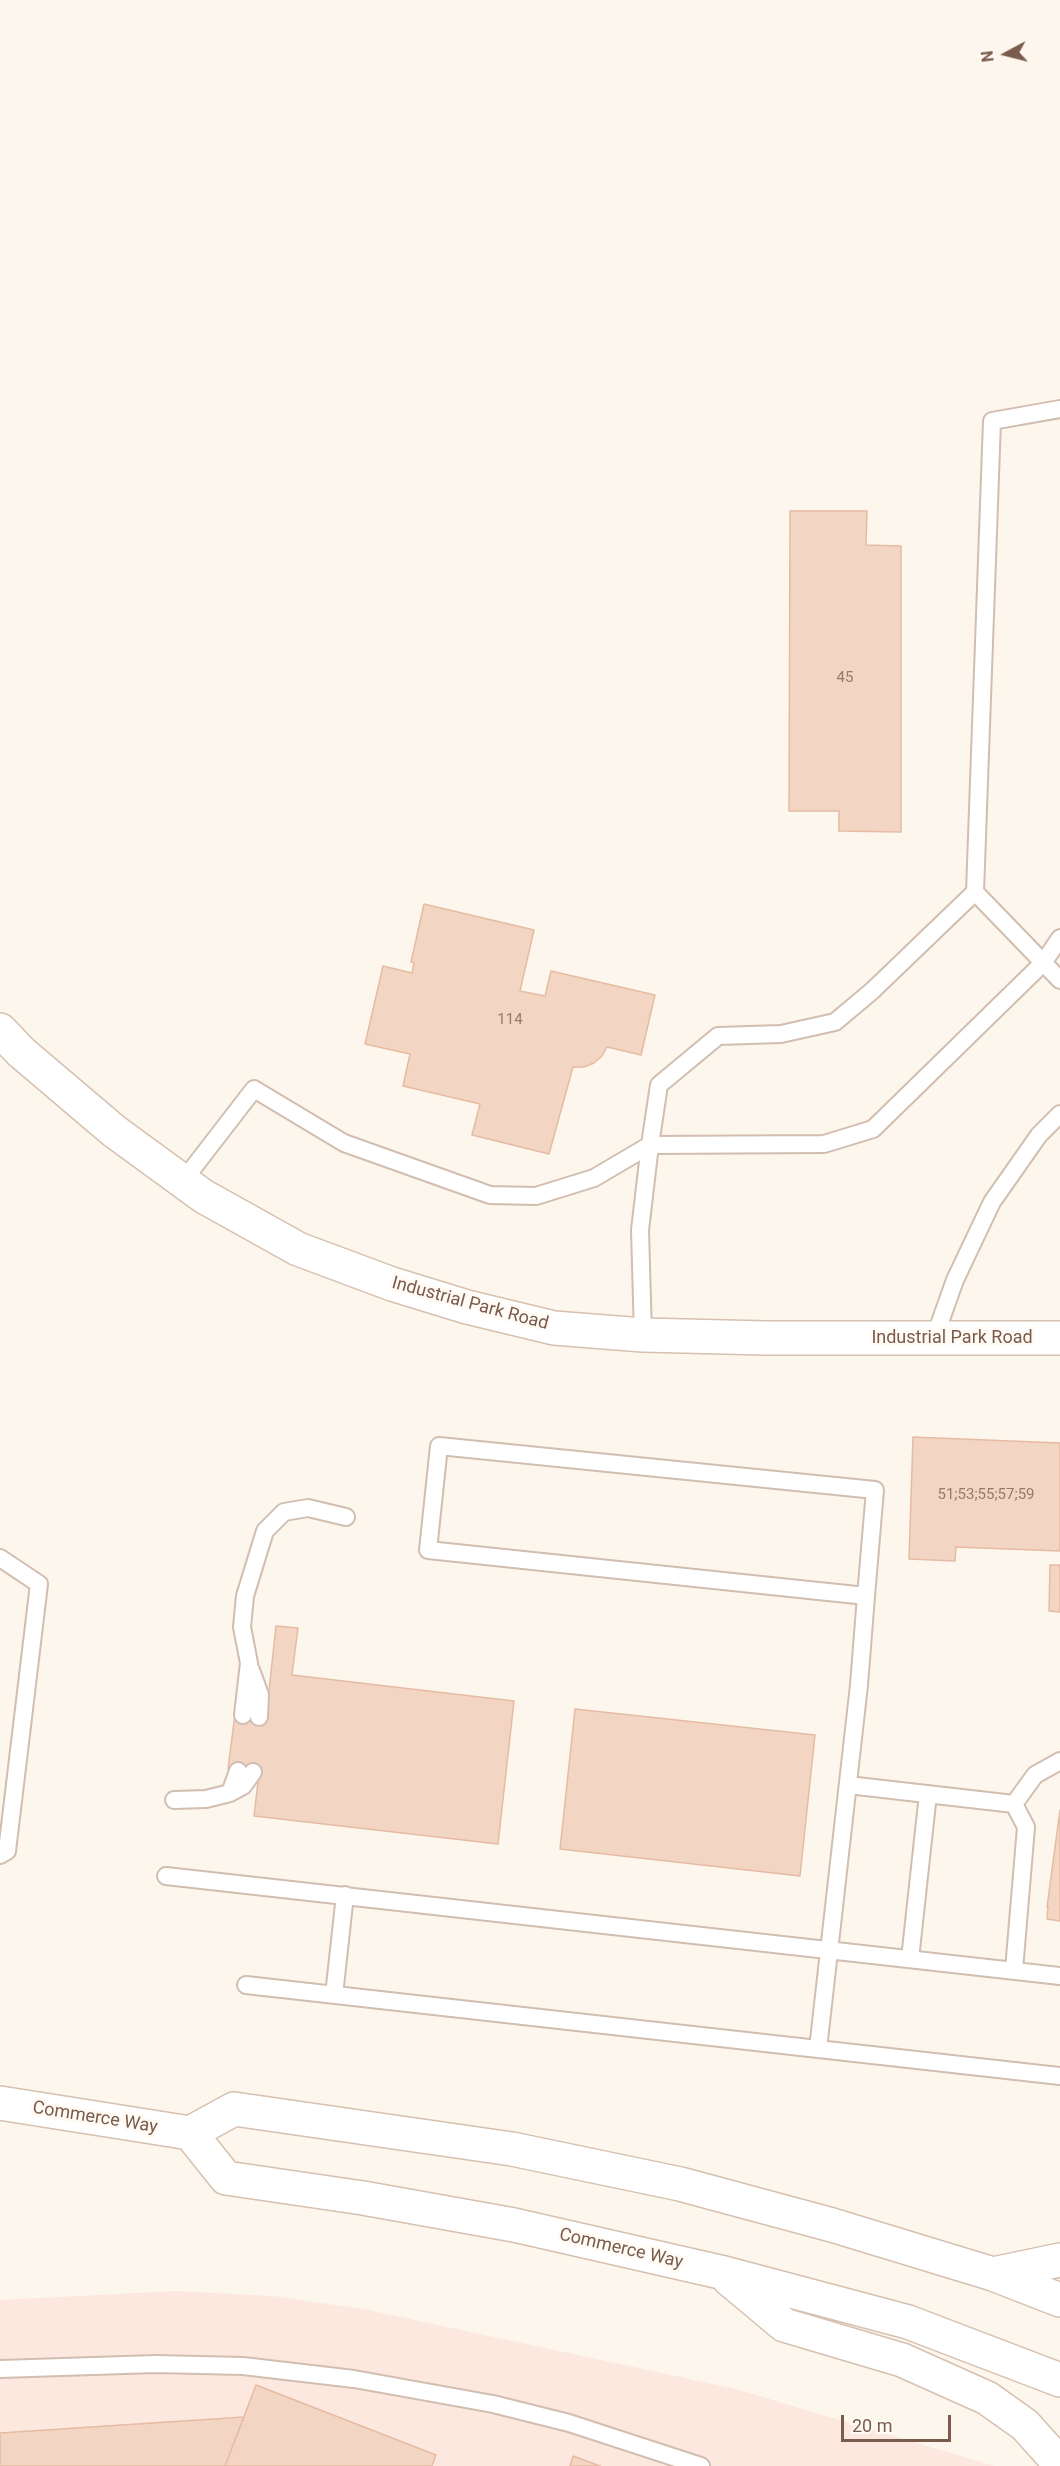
<!DOCTYPE html>
<style>
body{margin:0}
#map{position:relative;width:1060px;height:2466px;overflow:hidden;background:#fdf6ec;font-family:Roboto,sans-serif}
canvas{display:block}
.north{position:absolute;left:976px;top:24px;width:60px;height:60px;-webkit-text-stroke:4px #fffaf3;paint-order:stroke;rotate:263deg;font-size:16px;font-weight:700;line-height:24px;text-align:center;color:#7a5c4d}
.north::after{content:'';display:block;margin:auto;width:21px;height:27px;background:#7a5c4d;clip-path:polygon(50% 0,100% 100%,50% 72%,0 100%)}
.scale{position:absolute;left:841px;top:2415px;width:110px;height:27px;box-sizing:border-box;border:3px solid #7a5c4d;border-top:0;padding-left:8px;font-size:18px;line-height:21px;white-space:nowrap;color:#7a5c4d;-webkit-text-stroke:4px #fffaf3;paint-order:stroke}
</style>
<div id="map">
<canvas width="1060" height="2466"></canvas>
<div class="north">N</div>
<div class="scale">20 m</div>
</div>
<script>
const ctx = document.querySelector('canvas').getContext('2d');
ctx.lineJoin = 'round';
function fillPath(path, color) { ctx.fillStyle = color; ctx.fill(path, 'evenodd'); }
const poly = rows => new Path2D(rows.map(r => 'M' + r).join(''));
function strokePath(path, color, width, dash) { ctx.strokeStyle = color; ctx.lineWidth = width; ctx.lineCap = dash ? 'butt' : 'round'; ctx.setLineDash(dash || []); ctx.stroke(path); }
function write(font, color, halo, rows, align = 'center') {
  ctx.font = font + ' Roboto,sans-serif'; ctx.lineWidth = 6; ctx.setLineDash([]); ctx.textBaseline = 'middle'; ctx.strokeStyle = halo; ctx.fillStyle = color; for (const [text, x, y, turn = 0] of rows) {
    ctx.save(); ctx.translate(x, y); ctx.rotate((+turn || 0) * Math.PI / 180); ctx.textAlign = isNaN(turn) ? turn : align; if (halo) ctx.strokeText(text, 0, 0); ctx.fillText(text, 0, 0); ctx.restore();
  }
}
const commercial = poly([
 [176,2291,273,2296,368,2310,736,2389,994,2466,0,2466,0,2300]
]);
const building = poly([
 [790,511,867,511,866,545,901,546,901,832,839,831,839,811,789,811,790,511],
 [424,904,534,930,520,991,545,996,551,971,655,995,641,1055,607,1047,602,1056,594,1063,584,1067,573,1067,549,1154,472,1135,480,1104,403,1086,410,1054,365,1044,383,966,412,973,414,963,411,962,424,904],
 [913,1437,1060,1443,1060,1551,956,1547,955,1561,909,1559,913,1437],
 [1050,1565,1060,1565,1060,1612,1049,1611,1050,1565],
 [276,1626,298,1628,292,1675,514,1701,498,1844,254,1816,259,1773,228,1769,235,1714,266,1718,276,1626],
 [575,1709,815,1735,800,1876,560,1849,575,1709],
 [1060,1810,1060,1921,1047,1919,1048,1907,1047,1907,1060,1810],
 [256,2385,436,2455,432,2466,225,2466,256,2385],
 [244,2417,225,2466,0,2466,0,2433,244,2417],
 [573,2456,600,2466,570,2466,573,2456]
]);
const lane = poly([
 [1060,409,992,421,975,892,1060,980],
 [975,892,872,991,835,1022,781,1034,718,1036,659,1085,650,1145,824,1144,873,1129,1043,963,1060,938],
 [183,1181,254,1089,344,1143,490,1195,536,1196,594,1178,650,1145,640,1230,643,1335],
 [934,1339,955,1280,992,1202,1039,1135,1060,1114],
 [0,1558,39,1584,7,1851,0,1855],
 [251,1670,260,1695,259,1717],
 [243,1715,249,1663,242,1627,245,1596,265,1531,284,1512,308,1508,346,1517],
 [848,1785,1014,1804,1026,1827,1014,1970],
 [230,1793,243,1786,253,1772],
 [174,1800,206,1799,230,1793,238,1771],
 [1014,1804,1035,1775,1060,1761],
 [166,1876,1060,1976],
 [910,1959,928,1794],
 [246,1985,1060,2076],
 [334,1995,345,1895],
 [818,2049,859,1685,866,1596,875,1490,439,1446,428,1550,866,1596],
 [0,2369,156,2364,243,2366,354,2379,493,2404,569,2423,701,2466]
]);
const secondary = poly([
 [0,1030,21,1052,114,1131,203,1196,298,1249,392,1284,467,1307,554,1328,643,1335,766,1338,1060,1338],
 [0,2103,190,2133,234,2109,512,2149,680,2184,832,2225,993,2274,1060,2300],
 [190,2133,226,2178,363,2198,514,2225,720,2272,908,2322,1060,2380],
 [993,2274,1060,2260],
 [729,2279,784,2325,902,2360,987,2398,1025,2425,1060,2464]
]);
const numberNames = [
 ["45",845,678],
 ["114",510,1020],
 ["51;53;55;57;59",986,1495]
];
const streetNames = [
 ["Industrial Park Road",470,1304,15],
 ["Industrial Park Road",952,1338],
 ["Commerce Way",95,2118,9],
 ["Commerce Way",621,2249,13]
];
fillPath(commercial, '#fde8e0');
fillPath(building, '#f3d5c3');
strokePath(building, '#e6bba3', 1.5);
strokePath(lane, '#d1beb0', 20);
strokePath(secondary, '#d6c0b0', 36);
strokePath(lane, '#fff', 16);
strokePath(secondary, '#fff', 33);
write('15px', '#987a6a', null, numberNames);
write('18px', '#7a5c4d', '#fffaf3', streetNames);
</script>
